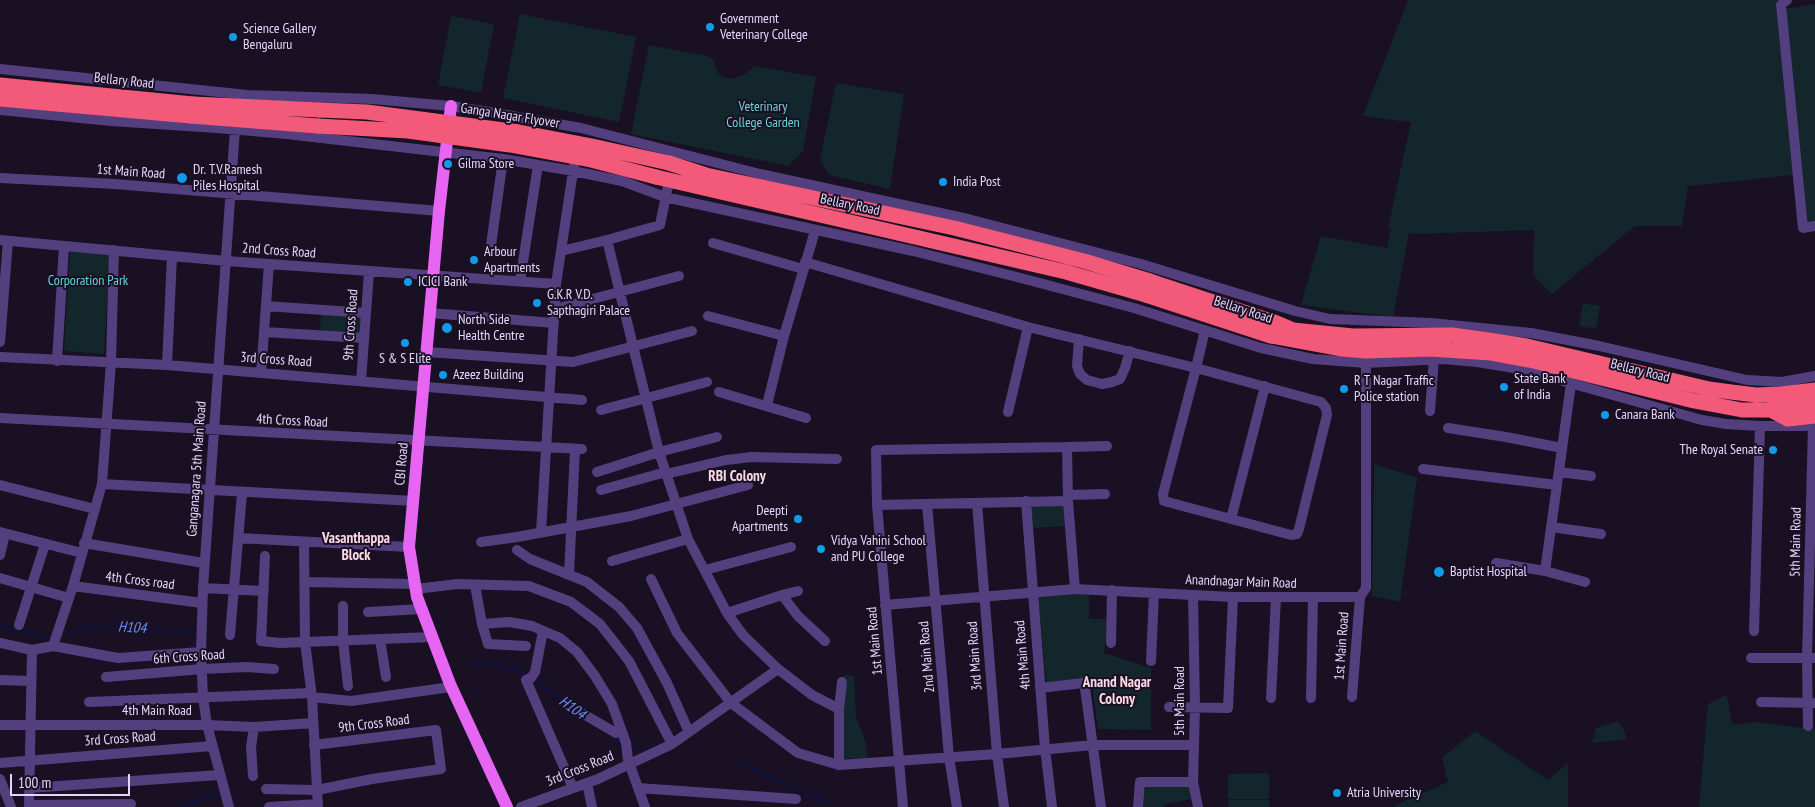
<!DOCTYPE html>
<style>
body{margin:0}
#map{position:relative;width:1815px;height:807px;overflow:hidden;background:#191023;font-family:"PT Sans Narrow",sans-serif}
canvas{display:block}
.scale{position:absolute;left:10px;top:774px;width:120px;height:22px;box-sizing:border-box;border:2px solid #e4d5fc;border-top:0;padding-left:6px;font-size:15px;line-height:18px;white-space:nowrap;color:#e4d5fc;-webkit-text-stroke:4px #191023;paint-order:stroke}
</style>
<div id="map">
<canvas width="1815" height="807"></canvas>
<div class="scale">100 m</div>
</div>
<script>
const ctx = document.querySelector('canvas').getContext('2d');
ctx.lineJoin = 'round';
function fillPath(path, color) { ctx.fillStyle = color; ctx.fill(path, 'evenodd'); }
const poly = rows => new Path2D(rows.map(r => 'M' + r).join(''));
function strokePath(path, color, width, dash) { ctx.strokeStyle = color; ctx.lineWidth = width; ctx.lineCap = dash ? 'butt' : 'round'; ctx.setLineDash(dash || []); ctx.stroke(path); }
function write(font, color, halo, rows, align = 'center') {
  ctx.font = font + ' "PT Sans Narrow",sans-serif'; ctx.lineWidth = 4; ctx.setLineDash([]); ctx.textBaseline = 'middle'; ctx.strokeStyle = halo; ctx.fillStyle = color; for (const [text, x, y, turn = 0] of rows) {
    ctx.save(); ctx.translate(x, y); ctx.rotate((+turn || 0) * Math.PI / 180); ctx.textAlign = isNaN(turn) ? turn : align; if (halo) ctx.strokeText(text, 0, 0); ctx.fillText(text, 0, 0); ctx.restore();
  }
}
const green = poly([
 [1408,0,1780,0,1776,6,1793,175,1688,186,1682,226,1635,226,1552,294,1533,275,1534,230,1415,234,1409,233,1393,317,1301,305,1321,236,1387,248,1391,229,1388,228,1411,122,1363,116],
 [1815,4,1815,224,1808,225,1784,9],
 [520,14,636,37,619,122,503,98],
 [451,16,494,24,481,93,438,85],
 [649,45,707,56,714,60,718,73,723,77,732,79,744,75,755,66,816,77,803,151,788,166,631,134],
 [836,83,904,94,890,189,829,175,820,160],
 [70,249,110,252,104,354,64,351],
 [1583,303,1600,306,1596,329,1579,326],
 [321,312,362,315,361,336,320,333],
 [1374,464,1417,478,1400,602,1372,596],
 [1031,503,1066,504,1068,526,1033,528],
 [1077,593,1089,594,1089,619,1108,619,1104,653,1151,668,1151,730,1098,729,1091,677,1046,683,1038,595],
 [844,675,854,676,856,717,866,743,867,758,843,759],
 [1727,695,1732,725,1754,722,1815,729,1815,807,1699,807,1708,704],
 [1618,721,1625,732,1626,739,1592,743,1596,728],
 [1475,731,1548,780,1568,763,1568,807,1395,807,1396,805,1448,782,1442,758],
 [1269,773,1269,799,1228,799,1228,774],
 [1189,786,1191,799,1163,805,1163,807,1142,807,1145,787],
 [1228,800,1269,800,1269,807,1229,807]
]);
const stream = poly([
 [0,626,50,638],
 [69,634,90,626,195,632],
 [473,662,497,664,521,672,527,675],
 [534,680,578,711],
 [611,735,622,744],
 [630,746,651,750],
 [664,752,671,753],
 [739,763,828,803],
 [181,807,221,792]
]);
const minor = poly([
 [1787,0,1781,5,1803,228,1815,226],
 [0,69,247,95,372,99,451,106,495,113,581,128,760,174,968,219,1141,264,1295,311,1330,319,1431,323,1531,333,1599,346,1747,380,1782,382,1815,376],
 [0,110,111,121,217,128,287,134,503,159,573,171,622,181,665,197,913,251,1017,277,1134,308,1261,348,1313,359,1366,363,1444,359,1477,362,1508,367,1563,381,1702,420,1726,424,1760,426,1815,426],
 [0,178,115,184,439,211],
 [669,181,660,225,607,240,659,452,688,539,727,613,743,635,778,669,812,695,839,709,839,765,997,754,1093,745,1194,745],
 [0,240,226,261,556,284],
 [713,243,803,269],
 [491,245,503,159],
 [561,251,607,240],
 [805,262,1028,327,1196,368,1321,402,1326,408,1327,415,1299,529,1297,534,1291,535,1164,501,1163,494,1196,368,1205,330],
 [520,281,538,165],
 [266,306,366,313],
 [555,309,679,276],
 [430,313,554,323],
 [708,316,784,336],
 [264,332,364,338],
 [1079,339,1077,366,1080,374,1087,380,1102,384,1112,382,1120,379,1125,368,1130,351],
 [0,342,8,241],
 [427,352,573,362,692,331],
 [0,357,167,365,582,400],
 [57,361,64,246],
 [167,365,172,256],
 [261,373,269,264],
 [361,381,369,272],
 [719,392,806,418],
 [767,405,784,336,815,231],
 [601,410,707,382],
 [1430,411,1434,359],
 [1008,412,1028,327],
 [0,418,582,449],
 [1448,428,1506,437,1562,448],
 [1067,447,1107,446],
 [1423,469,1557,485],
 [597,472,659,452,717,437],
 [1559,472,1591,476],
 [666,474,726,460,752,457,837,459],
 [102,484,414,501],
 [0,485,95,509],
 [601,490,666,472],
 [1068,495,1105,494],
 [1026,501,1045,748,1052,807],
 [1068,501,1075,589],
 [977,503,997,754,1004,807],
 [927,504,949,757,957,807],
 [877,505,1068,501,1067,447,876,450,877,505,903,807],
 [1231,519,1265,386],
 [1551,527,1601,534],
 [0,532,82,553],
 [541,532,556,284,574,165],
 [238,538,409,547],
 [304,542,305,642,312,697,318,807],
 [481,542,517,537,631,516,748,485],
 [84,543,204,563],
 [517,550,530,559,587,582,619,607,637,628,667,683,689,732],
 [0,555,5,534],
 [265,556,261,641,280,643,432,637],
 [612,561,688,539],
 [1496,563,1545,571,1585,582],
 [705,570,791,547],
 [1545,571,1571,384],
 [569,574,575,449],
 [0,578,69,598],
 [651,579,677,633,731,703,798,753,839,765],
 [305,582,415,584],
 [475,585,482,624,488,644,526,646],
 [73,586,202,603],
 [203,588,264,591],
 [416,589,457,584,529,586,571,602,600,624,629,661,672,744,778,669],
 [782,595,798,591],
 [1193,595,1195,707,1193,782,1198,807],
 [885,605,1075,589,1233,597,1360,597,1366,588,1366,356],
 [343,606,343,640,348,686],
 [368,612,422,609],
 [727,613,782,595,798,616,825,641],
 [482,624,509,622,532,626,560,638,577,652,595,676,612,704,626,743,628,760,645,807],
 [19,625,45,544],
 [543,631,535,672,531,678,526,680,573,788],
 [1754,631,1760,426],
 [230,635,242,493],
 [380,639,386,677],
 [0,643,32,650,53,646,118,658,201,652],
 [1111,643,1112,590],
 [53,646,73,586,102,484,111,362,114,250],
 [32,650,29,805,131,804],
 [1751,658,1815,658],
 [1151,661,1154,593],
 [106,677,202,669,247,667,274,669],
 [0,680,31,681],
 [1040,688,1083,683,1085,688,1101,807],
 [312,697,351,701,451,687],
 [1352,697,1360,597],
 [1271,698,1276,597],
 [1311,698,1313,598],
 [89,702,311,693],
 [1761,702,1815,703],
 [1169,707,1228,708,1233,597],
 [839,709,842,682],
 [580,712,616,733,621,730],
 [0,725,207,725,254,727,313,723],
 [1808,726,1807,658,1813,426],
 [0,763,212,746],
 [253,776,251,747,254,727],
 [0,779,11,807],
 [587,783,592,807],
 [29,788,219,775],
 [638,788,796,799],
 [266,789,317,790,372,779,441,769,436,730,314,745],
 [229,807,207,725,203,697,201,652,203,588,235,129,238,126],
 [269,807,318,804],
 [521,807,598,779,672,744],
 [1138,807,1140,782,1193,782]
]);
const major = poly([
 [451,106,439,211,409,547,417,597,450,684,507,807]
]);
const highway = poly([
 [193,104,320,110],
 [191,116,318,126],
 [669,163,706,175,954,228,1084,261,1150,281],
 [656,177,1066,272,1146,295],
 [1274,322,1293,330,1353,336,1452,335,1488,340,1527,346,1709,389,1731,392,1756,395,1781,394,1815,390],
 [1271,336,1341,349,1366,351,1430,349,1491,353,1529,360,1694,401,1742,410,1766,410,1815,404],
 [1771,410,1788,419,1815,416]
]);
const highwayBridge = poly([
 [0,85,193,104],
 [0,99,191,116],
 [320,110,367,112,519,132,592,146,669,163],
 [318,126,408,131,510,145,591,160,656,177],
 [1150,281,1274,322],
 [1146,295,1271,336]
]);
const markers = [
 [710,27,5,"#1299eb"],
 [233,37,5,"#1299eb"],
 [448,164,5,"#1299eb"],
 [182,178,6,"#1299eb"],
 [943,182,5,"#1299eb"],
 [474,260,5,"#1299eb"],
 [408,282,5,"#1299eb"],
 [537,303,5,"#1299eb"],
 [447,328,6,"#1299eb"],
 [405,343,5,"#1299eb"],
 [443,375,5,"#1299eb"],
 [1504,387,5,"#1299eb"],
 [1344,389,5,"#1299eb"],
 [1605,415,5,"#1299eb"],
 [1773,450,5,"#1299eb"],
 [798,519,5,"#1299eb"],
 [821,549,5,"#1299eb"],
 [1439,572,6,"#1299eb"],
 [1337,793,5,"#1299eb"]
];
const poiNames = [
 ["Government",720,19],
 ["Veterinary College",720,35],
 ["Science Gallery",243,29],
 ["Bengaluru",243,45],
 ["Gilma Store",458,164],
 ["Dr. T.V.Ramesh",193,170],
 ["Piles Hospital",193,186],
 ["India Post",953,182],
 ["Arbour",484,252],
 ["Apartments",484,268],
 ["ICICI Bank",418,282],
 ["G.K.R V.D.",547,295],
 ["Sapthagiri Palace",547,311],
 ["North Side",458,320],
 ["Health Centre",458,336],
 ["S & S Elite",405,359,"center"],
 ["Azeez Building",453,375],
 ["State Bank",1514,379],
 ["of India",1514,395],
 ["R T Nagar Traffic",1354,381],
 ["Police station",1354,397],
 ["Canara Bank",1615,415],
 ["The Royal Senate",1763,450,"right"],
 ["Deepti",788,511,"right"],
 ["Apartments",788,527,"right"],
 ["Vidya Vahini School",831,541],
 ["and PU College",831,557],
 ["Baptist Hospital",1450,572],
 ["Atria University",1347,793]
];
const streetNames = [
 ["Bellary Road",124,81,6],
 ["Ganga Nagar Flyover",510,116,9],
 ["1st Main Road",131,172,4],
 ["Bellary Road",850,205,12],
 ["2nd Cross Road",279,251,4],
 ["Bellary Road",1243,310,18],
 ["9th Cross Road",351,325,-86],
 ["3rd Cross Road",276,360,4],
 ["Bellary Road",1640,371,14],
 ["4th Cross Road",292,421,3],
 ["CBI Road",402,464,-85],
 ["Ganganagara 5th Main Road",197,469,-86],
 ["5th Main Road",1796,542,-89],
 ["4th Cross road",140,581,7],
 ["Anandnagar Main Road",1241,582,2],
 ["1st Main Road",875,641,-95],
 ["1st Main Road",1342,646,-86],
 ["4th Main Road",1023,655,-95],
 ["3rd Main Road",975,656,-94],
 ["6th Cross Road",189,657,-4],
 ["2nd Main Road",927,657,-95],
 ["5th Main Road",1180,701,-90],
 ["4th Main Road",157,711],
 ["9th Cross Road",374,724,-7],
 ["3rd Cross Road",120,739,-4],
 ["3rd Cross Road",580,769,-22]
];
const parkNames = [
 ["Veterinary",763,107],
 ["College Garden",763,123],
 ["Corporation Park",88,281]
];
const neighbourhoodNames = [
 ["RBI Colony",737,477],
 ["Vasanthappa",356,539],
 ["Block",356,556],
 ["Anand Nagar",1117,683],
 ["Colony",1117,700]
];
const waterNames = [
 ["H104",132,628,3],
 ["H104",572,708,36]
];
fillPath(green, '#13262c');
strokePath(stream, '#0e123e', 2.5);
strokePath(minor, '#533f7e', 10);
strokePath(major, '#e665f3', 12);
strokePath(highway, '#f35978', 15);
strokePath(highwayBridge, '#f35978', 15);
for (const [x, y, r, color] of markers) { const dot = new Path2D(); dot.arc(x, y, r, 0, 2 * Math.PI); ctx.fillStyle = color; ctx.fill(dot); strokePath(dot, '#191023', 2); }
write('14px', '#e4d5fc', '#191023', poiNames, 'left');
write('14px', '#e4d5fc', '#191023', streetNames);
write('14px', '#66d3d7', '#191023', parkNames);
write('bold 15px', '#fcd7e4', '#191023', neighbourhoodNames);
write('italic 15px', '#6b8ef4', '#191023', waterNames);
</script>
